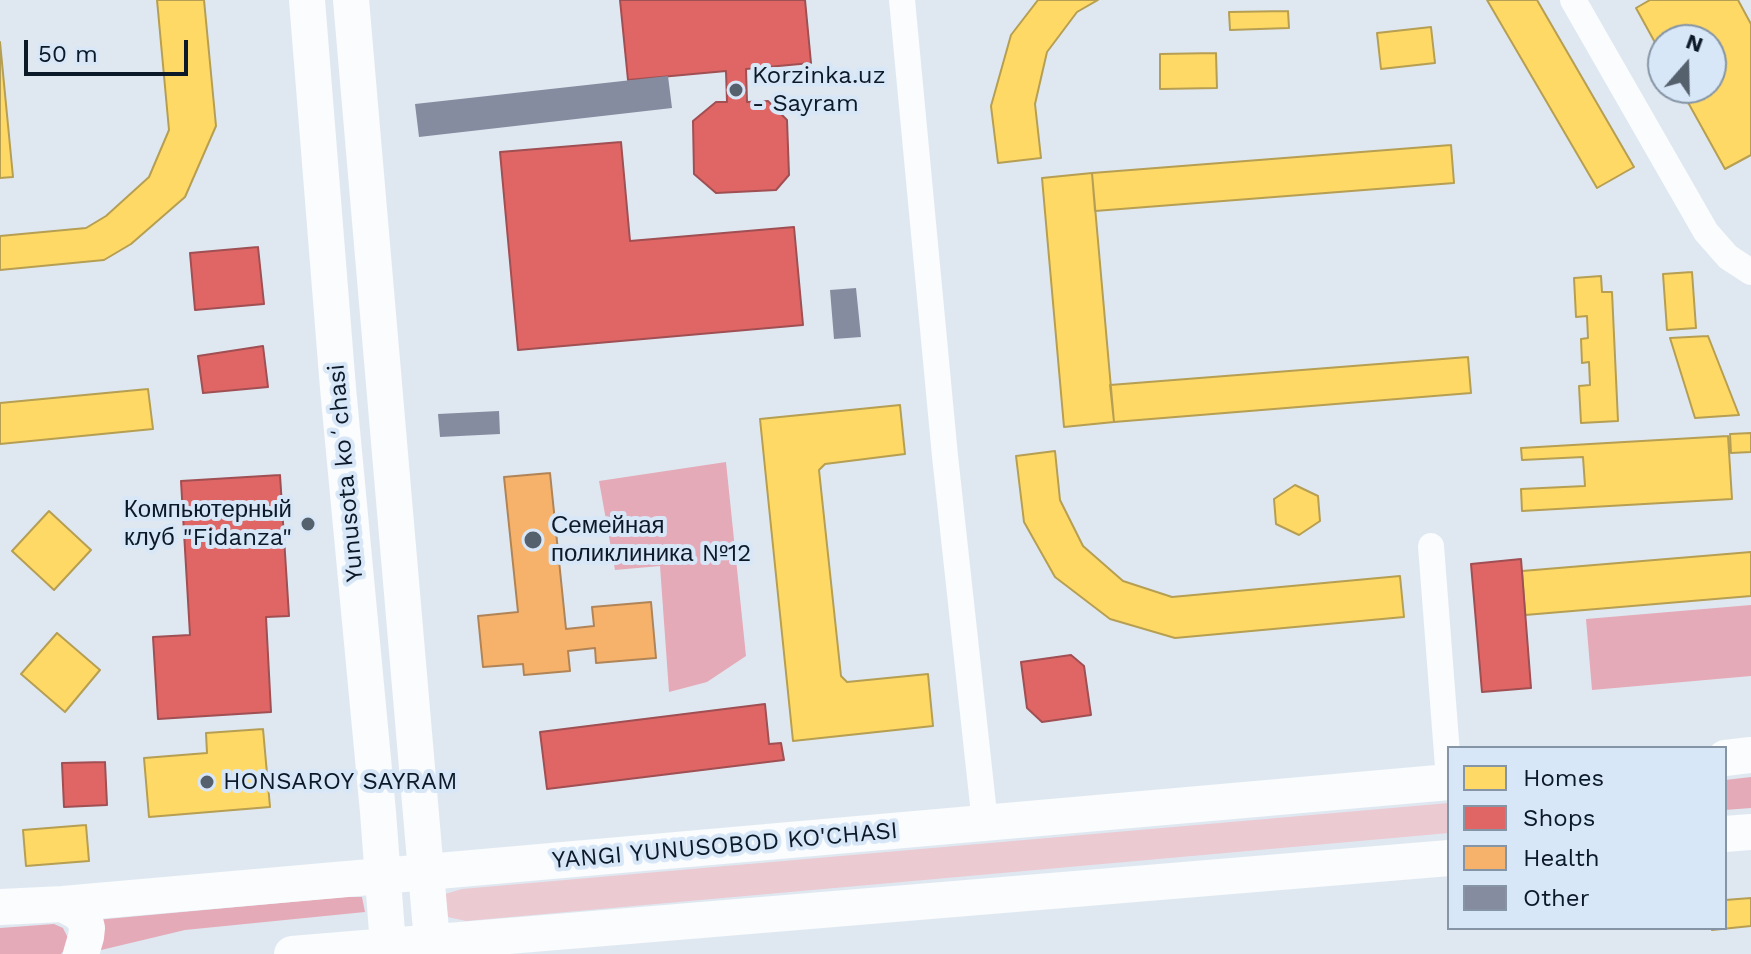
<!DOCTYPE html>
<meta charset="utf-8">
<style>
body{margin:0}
#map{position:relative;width:1751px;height:954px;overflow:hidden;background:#dfe8f1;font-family:"Work Sans",sans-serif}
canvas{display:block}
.legend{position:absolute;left:1447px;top:746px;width:280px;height:184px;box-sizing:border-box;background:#d8e7f8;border:2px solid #8695a5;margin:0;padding:10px 14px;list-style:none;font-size:24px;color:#0c1928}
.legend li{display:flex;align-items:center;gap:16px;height:40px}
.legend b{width:40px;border:2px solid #8695a5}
.north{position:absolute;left:1647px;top:24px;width:80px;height:80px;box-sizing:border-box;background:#d8e7f8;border:2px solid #8695a5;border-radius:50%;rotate:20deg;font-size:22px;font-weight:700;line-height:32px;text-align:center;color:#0c1928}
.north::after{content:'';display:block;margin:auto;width:28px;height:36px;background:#56616e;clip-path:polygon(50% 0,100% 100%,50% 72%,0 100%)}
.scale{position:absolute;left:24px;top:40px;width:164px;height:36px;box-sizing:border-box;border:4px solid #0c1928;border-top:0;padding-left:10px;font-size:24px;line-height:28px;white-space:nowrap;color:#0c1928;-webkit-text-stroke:6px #d8e7f8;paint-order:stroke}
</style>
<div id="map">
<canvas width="1751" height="954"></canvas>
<ul class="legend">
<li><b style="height:22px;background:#ffd966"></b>Homes</li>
<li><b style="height:22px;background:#e06666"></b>Shops</li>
<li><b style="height:22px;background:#f6b26b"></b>Health</li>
<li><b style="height:22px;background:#868ca0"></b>Other</li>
</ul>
<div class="north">N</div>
<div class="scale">50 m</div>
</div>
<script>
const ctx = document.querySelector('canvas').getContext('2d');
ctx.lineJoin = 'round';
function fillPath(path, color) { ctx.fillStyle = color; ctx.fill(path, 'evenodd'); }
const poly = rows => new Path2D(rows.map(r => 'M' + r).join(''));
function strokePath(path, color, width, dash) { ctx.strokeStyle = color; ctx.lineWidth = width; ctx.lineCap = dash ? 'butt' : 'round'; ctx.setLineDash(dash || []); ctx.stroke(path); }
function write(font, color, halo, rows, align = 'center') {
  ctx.font = font + ' "Work Sans",sans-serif'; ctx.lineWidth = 8; ctx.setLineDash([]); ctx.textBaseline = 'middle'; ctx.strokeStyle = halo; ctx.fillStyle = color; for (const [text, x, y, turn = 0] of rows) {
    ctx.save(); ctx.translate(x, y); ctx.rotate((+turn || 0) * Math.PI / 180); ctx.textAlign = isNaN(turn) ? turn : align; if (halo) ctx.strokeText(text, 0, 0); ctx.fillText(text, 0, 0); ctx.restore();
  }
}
const green = poly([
 [1449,803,1449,833,466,921,448,917,445,894,462,889]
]);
const forest = poly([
 [726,462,746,656,707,682,669,692,660,566,615,570,599,481],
 [1751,605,1751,676,1592,690,1586,619],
 [1751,777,1751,808,1725,810,1725,780],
 [346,897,362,897,365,912,185,930,97,951,96,920],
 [54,924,63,928,68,938,65,949,61,954,0,954,0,928]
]);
const homes = poly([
 [157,0,204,0,216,126,185,197,131,244,104,260,0,270,0,236,86,228,106,216,149,177,169,130,157,0],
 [1038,0,1098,0,1077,12,1047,52,1035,104,1041,158,998,163,991,106,1011,35,1038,0],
 [1487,0,1537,0,1634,167,1597,188,1487,0],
 [1650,0,1738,0,1751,24,1751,155,1725,169,1680,88,1711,88,1711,40,1663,40,1663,57,1636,8,1650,0],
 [1288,11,1289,28,1230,30,1229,12,1288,11],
 [1431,27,1435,63,1381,69,1377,33,1431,27],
 [0,42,13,177,0,178,0,42],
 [1216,53,1217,88,1160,89,1160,54,1216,53],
 [1451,145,1454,183,1095,211,1092,173,1451,145],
 [1092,173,1114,422,1064,427,1042,178,1092,173],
 [1692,272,1696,328,1667,330,1663,274,1692,272],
 [1601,276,1602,292,1612,292,1618,421,1581,423,1579,386,1590,385,1589,362,1582,363,1581,339,1588,338,1587,316,1576,317,1574,278,1601,276],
 [1708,336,1739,415,1695,418,1670,338,1708,336],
 [1468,357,1471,393,1114,422,1110,385,1468,357],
 [148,389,153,429,0,444,0,403,148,389],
 [900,405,905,454,825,464,819,470,841,676,847,682,928,674,933,726,793,741,760,419,900,405],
 [1751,433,1751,452,1731,453,1730,434,1751,433],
 [1728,436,1732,499,1522,511,1521,489,1585,486,1583,457,1522,460,1521,448,1728,436],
 [1055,451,1060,500,1083,546,1123,581,1172,597,1400,576,1404,617,1175,638,1110,619,1055,577,1024,522,1016,456,1055,451],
 [1295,485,1318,496,1320,521,1299,535,1276,524,1274,499,1295,485],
 [49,511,91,550,54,590,12,551,49,511],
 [1751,552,1751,596,1525,615,1522,571,1751,552],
 [57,633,100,670,65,712,21,674,57,633],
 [263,729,270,807,149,817,144,758,207,753,206,733,263,729],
 [86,825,89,861,26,866,23,830,86,825],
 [1751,898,1751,926,1712,930,1711,928,1725,928,1725,900,1751,898]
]);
const shops = poly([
 [620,0,805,0,811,63,746,69,747,102,768,101,787,120,789,175,776,190,716,193,694,174,693,121,716,102,727,102,726,71,628,80,620,0],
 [621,142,630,241,794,227,803,325,518,350,500,152,621,142],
 [258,247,264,304,195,310,190,253,258,247],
 [263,346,268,387,203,393,198,356,263,346],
 [280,475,289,616,266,617,271,712,158,719,153,637,190,635,181,481,280,475],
 [1521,559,1531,688,1482,692,1471,564,1521,559],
 [1071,655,1084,666,1091,715,1042,722,1027,708,1021,662,1071,655],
 [765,704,769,744,781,743,784,760,547,789,540,732,765,704],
 [105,762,107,805,64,807,62,763,105,762]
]);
const health = poly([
 [550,473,566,629,594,626,592,607,651,602,656,658,596,663,595,648,568,651,570,671,524,675,523,664,483,667,478,616,518,612,504,477,550,473]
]);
const building = poly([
 [668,76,672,108,419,137,415,104],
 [856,288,861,337,834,339,830,290],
 [499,411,500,434,440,437,438,414]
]);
const minor = poly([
 [902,0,945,456,985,823],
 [1573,0,1706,232,1728,257,1751,272],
 [1431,546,1449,780]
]);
const secondary = poly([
 [307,0,338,388,378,812,388,946],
 [351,0,432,942],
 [1725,758,1751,755],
 [1725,834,1751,832],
 [63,904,78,912,85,920,87,928,86,937,81,954],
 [0,907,63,904,1449,782],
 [292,954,1449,858]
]);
const markers = [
 [736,90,8,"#56616e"],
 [308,524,8,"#56616e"],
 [533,540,10,"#56616e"],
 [207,782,8,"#56616e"]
];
const poiNames = [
 ["Korzinka.uz",752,76],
 ["- Sayram",752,104],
 ["Компьютерный",292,510,"right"],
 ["клуб \"Fidanza\"",292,538,"right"],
 ["Семейная",551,526],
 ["поликлиника №12",551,554],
 ["HONSAROY SAYRAM",223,782]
];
const streetNames = [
 ["Yunusota koʻchasi",346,473,-95],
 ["YANGI YUNUSOBOD KO'CHASI",725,846,-5]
];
fillPath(green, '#ebcad2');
fillPath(forest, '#e4aab7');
fillPath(homes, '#ffd966');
strokePath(homes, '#b69f53', 2);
fillPath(shops, '#e06666');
strokePath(shops, '#a04f53', 2);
fillPath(health, '#f6b26b');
strokePath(health, '#b08457', 2);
fillPath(building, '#868ca0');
strokePath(minor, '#fafcfd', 26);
strokePath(secondary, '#fafcfd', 36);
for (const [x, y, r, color] of markers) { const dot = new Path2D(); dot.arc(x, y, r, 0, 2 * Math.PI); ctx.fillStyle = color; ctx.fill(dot); strokePath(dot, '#d8e7f8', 3); }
write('24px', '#0c1928', '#d8e7f8', poiNames, 'left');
write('24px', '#0c1928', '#d8e7f8', streetNames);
</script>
